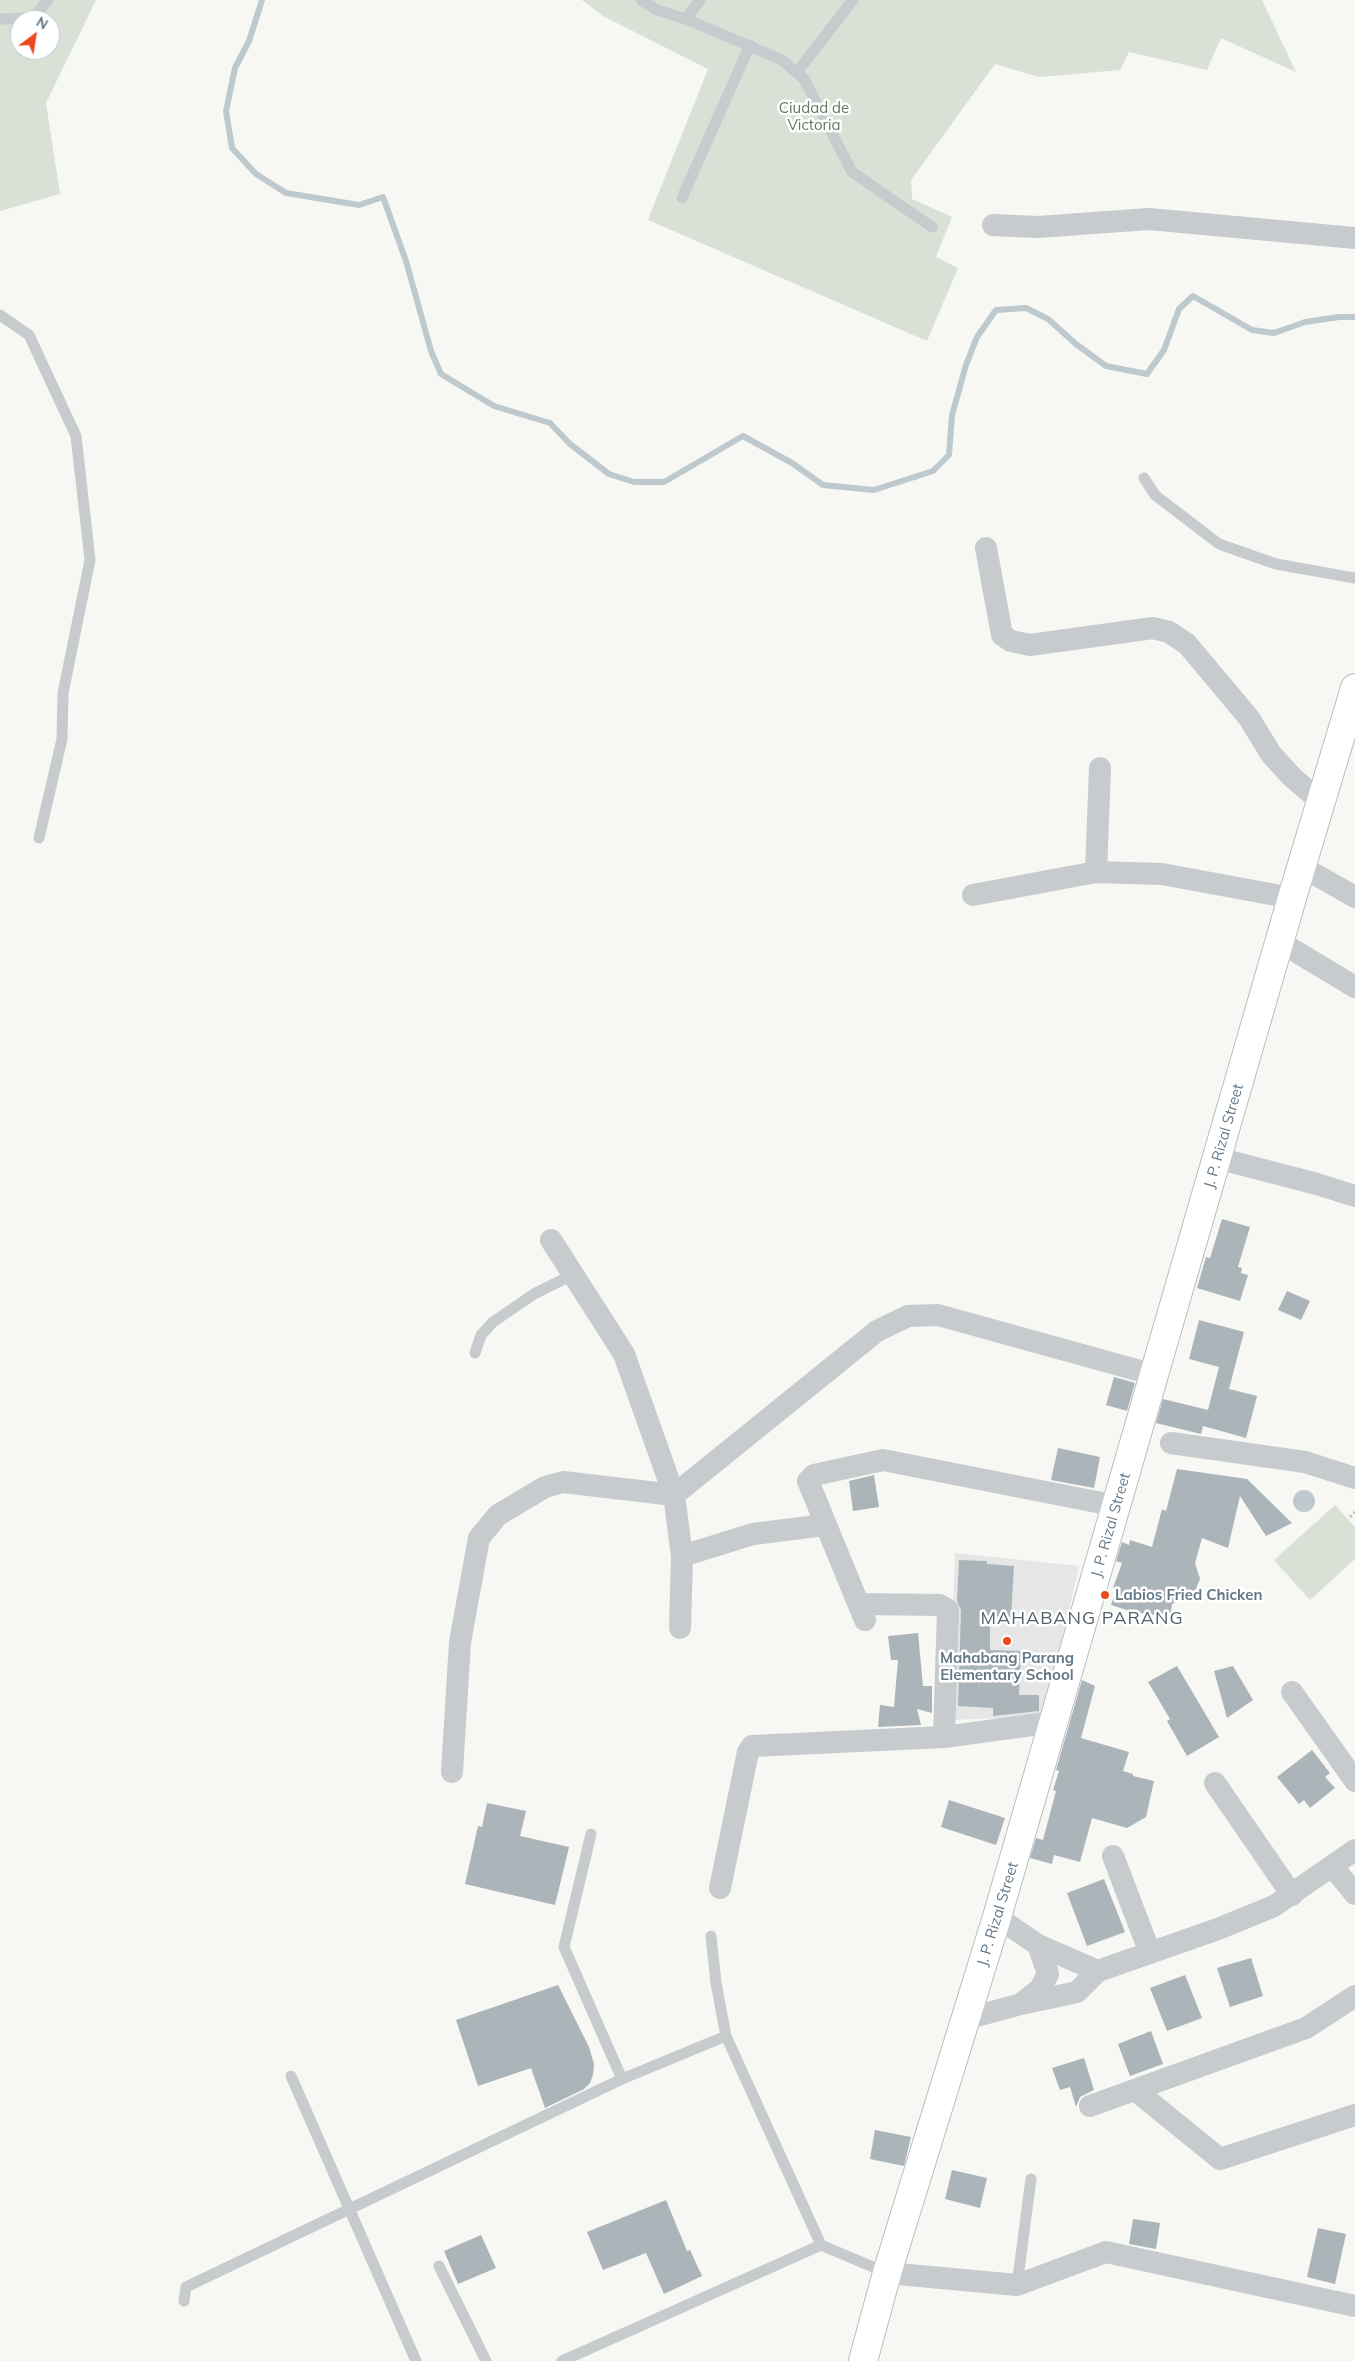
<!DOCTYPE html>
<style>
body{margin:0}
#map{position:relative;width:1355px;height:2361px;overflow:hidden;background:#f7f7f4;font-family:Mulish,sans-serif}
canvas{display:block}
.north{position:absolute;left:10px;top:10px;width:50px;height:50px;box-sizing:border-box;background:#fff;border:1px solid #c1c9cf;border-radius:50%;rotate:31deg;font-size:14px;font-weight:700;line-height:20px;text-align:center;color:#657887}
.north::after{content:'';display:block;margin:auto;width:18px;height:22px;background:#ed491f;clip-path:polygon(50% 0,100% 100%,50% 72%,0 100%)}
</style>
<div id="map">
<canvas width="1355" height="2361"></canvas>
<div class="north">N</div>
</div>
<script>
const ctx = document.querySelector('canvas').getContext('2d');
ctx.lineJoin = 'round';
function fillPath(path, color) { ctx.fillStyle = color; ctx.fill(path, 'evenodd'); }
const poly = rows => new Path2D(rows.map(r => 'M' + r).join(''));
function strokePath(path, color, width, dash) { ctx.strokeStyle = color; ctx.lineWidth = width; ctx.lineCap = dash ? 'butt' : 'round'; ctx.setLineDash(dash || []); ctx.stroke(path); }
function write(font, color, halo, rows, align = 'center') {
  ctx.font = font + ' Mulish,sans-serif'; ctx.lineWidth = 5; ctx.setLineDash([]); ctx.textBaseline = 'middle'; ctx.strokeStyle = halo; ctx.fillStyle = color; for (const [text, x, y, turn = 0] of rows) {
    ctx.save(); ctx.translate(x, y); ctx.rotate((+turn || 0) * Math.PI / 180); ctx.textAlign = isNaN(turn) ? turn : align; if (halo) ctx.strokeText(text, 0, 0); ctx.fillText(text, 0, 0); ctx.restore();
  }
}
const built = poly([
 [955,1553,1079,1566,1045,1716,949,1720]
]);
const green = poly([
 [0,0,96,0,46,103,60,194,0,211],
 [20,20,50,20,50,50,20,50],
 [582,0,1262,0,1296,72,1221,38,1207,70,1129,52,1120,70,1039,77,995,64,911,180,912,199,952,217,936,257,958,268,927,341,648,220,708,69,603,16],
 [1335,1505,1355,1527,1355,1559,1310,1600,1274,1560]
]);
const water = poly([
 '1293 1501a11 11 0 1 1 22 0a11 11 0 1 1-22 0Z'
]);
const stream = poly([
 [262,0,249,41,235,68,226,111,232,148,256,174,286,193,359,205,383,197,406,261,431,351,441,374,494,406,550,423,570,444,609,474,634,482,664,482,743,436,792,463,823,485,874,490,933,471,949,455,952,415,966,365,977,337,996,310,1026,308,1048,319,1076,344,1106,366,1147,374,1164,350,1179,309,1193,296,1252,330,1274,333,1305,322,1339,317,1355,317]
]);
const building = poly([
 [1222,1219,1250,1227,1238,1267,1242,1268,1241,1273,1248,1275,1240,1301,1197,1288,1206,1257,1210,1258],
 [1287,1291,1310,1301,1301,1320,1278,1310],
 [1199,1320,1244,1332,1229,1389,1257,1396,1246,1438,1203,1426,1201,1434,1156,1423,1163,1399,1208,1410,1219,1367,1189,1359],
 [1114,1377,1135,1383,1127,1411,1106,1405],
 [1058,1448,1100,1457,1094,1488,1051,1480],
 [1177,1469,1247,1479,1292,1523,1266,1536,1240,1496,1228,1548,1202,1538,1195,1563,1200,1579,1195,1591,1172,1604,1170,1617,1133,1612,1111,1605,1117,1589,1113,1588,1122,1563,1116,1561,1122,1542,1129,1545,1130,1540,1152,1547,1162,1509,1166,1511],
 [874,1475,879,1507,853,1511,849,1481],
 [959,1560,987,1561,987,1564,1014,1566,1011,1618,990,1616,990,1650,1021,1651,1019,1695,1039,1695,1039,1711,993,1716,993,1708,958,1706,961,1610,957,1601],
 [918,1633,923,1686,932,1686,932,1713,917,1709,921,1725,878,1727,880,1705,894,1707,898,1660,891,1660,888,1636],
 [1177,1666,1219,1737,1187,1756,1167,1721,1170,1719,1148,1682],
 [1233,1666,1253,1700,1227,1718,1214,1671],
 [1082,1680,1095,1686,1081,1738,1129,1752,1123,1771,1133,1774,1133,1776,1154,1781,1146,1817,1127,1828,1092,1818,1080,1862,1054,1855,1052,1864,1030,1858,1036,1838,1043,1840,1056,1791,1053,1790,1059,1771,1056,1770],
 [1312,1750,1330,1773,1325,1777,1335,1788,1310,1808,1304,1800,1299,1804,1277,1777],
 [949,1800,1005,1818,996,1845,941,1827],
 [487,1803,526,1811,520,1836,569,1847,555,1905,465,1884,478,1826,482,1827],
 [1104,1879,1125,1932,1087,1946,1067,1893],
 [1251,1958,1263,1996,1230,2007,1217,1968],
 [1185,1975,1202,2018,1167,2031,1150,1988],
 [558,1985,589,2047,594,2064,593,2075,590,2083,584,2089,545,2108,531,2068,478,2086,456,2020],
 [1151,2031,1163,2064,1130,2076,1118,2044],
 [1084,2058,1094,2090,1080,2097,1076,2107,1070,2087,1060,2090,1052,2068],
 [875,2130,911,2137,904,2166,870,2159],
 [952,2170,987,2178,980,2208,945,2199],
 [666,2200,687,2251,690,2250,702,2276,664,2294,646,2253,603,2270,587,2232],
 [1133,2219,1160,2223,1156,2249,1129,2244],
 [1318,2228,1346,2234,1335,2284,1307,2277],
 [481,2235,496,2268,458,2284,444,2251]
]);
const path = poly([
 [1350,1517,1355,1512]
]);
const lane = poly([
 [641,0,657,10,686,19,782,60,804,79,852,172,932,227],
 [0,19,33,18,48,0],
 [686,19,700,0],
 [797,72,853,0],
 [682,198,750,45],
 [0,315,29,335,76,436,90,560,63,693,62,739,39,838],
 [1144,478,1155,495,1219,544,1276,564,1355,578],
 [475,1353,481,1335,493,1322,534,1294,574,1274],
 [591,1834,564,1947,622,2079],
 [711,1936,716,1983,726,2036,821,2245,887,2273],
 [291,2076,416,2361],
 [439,2266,486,2361],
 [1017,2285,1031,2179],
 [184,2301,186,2287,622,2079,726,2036],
 [562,2361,821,2245]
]);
const street = poly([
 [993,225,1038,227,1149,219,1355,238],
 [986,548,1002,635,1011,641,1030,645,1153,628,1169,632,1187,644,1249,718,1271,754,1292,777,1321,802],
 [1100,768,1096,872,1162,874,1292,898],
 [1302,867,1355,897],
 [973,895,1096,872],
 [1280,942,1355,987],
 [1217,1158,1317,1184,1355,1196],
 [551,1240,624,1354,674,1495,682,1556,680,1628],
 [1171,1443,1305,1462,1355,1478],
 [682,1556,753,1534,825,1525],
 [860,1604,940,1605,948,1610,944,1737,1054,1722],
 [865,1620,808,1481,814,1475,883,1460,1117,1506],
 [1292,1692,1355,1781],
 [452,1772,460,1642,479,1538,498,1515,545,1487,563,1482,674,1495,877,1331,908,1316,938,1315,1155,1375],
 [1215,1783,1292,1895],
 [1113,1856,1150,1953],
 [1333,1867,1355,1894],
 [720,1888,748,1752,752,1746,944,1737],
 [997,1917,1038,1945,1098,1971],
 [1022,2003,1040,1989,1048,1974,1038,1945],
 [966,2019,1021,2004,1077,1992,1098,1971,1218,1929,1274,1906,1355,1850],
 [1135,2090,1220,2159,1355,2115],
 [1090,2106,1306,2028,1355,1996],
 [887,2273,1017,2285,1106,2252,1355,2306]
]);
const secondary = poly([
 [863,2361,887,2273,997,1917,1292,898,1355,688]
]);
const markers = [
 [1105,1595,5,"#ed491f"],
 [1007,1641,5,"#ed491f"]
];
const parkNames = [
 ["Ciudad de",814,108],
 ["Victoria",814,125]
];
const streetNames = [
 ["J. P. Rizal Street",1224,1136,-74],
 ["J. P. Rizal Street",1111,1525,-74],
 ["J. P. Rizal Street",998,1914,-73]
];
const poiNames = [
 ["Labios Fried Chicken",1115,1595],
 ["Mahabang Parang",1007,1658,"center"],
 ["Elementary School",1007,1675,"center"]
];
const quarterNames = [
 ["MAHABANG PARANG",1082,1619]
];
fillPath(built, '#e5e6e5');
fillPath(green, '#d9e0d5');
fillPath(water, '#bdc9cd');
strokePath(stream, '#bdc9cd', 6);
fillPath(building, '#abb4b9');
strokePath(secondary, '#b7bdc1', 30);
strokePath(path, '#bec1c3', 3, [2.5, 2.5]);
strokePath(lane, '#c7cbce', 11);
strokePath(street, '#c7cbce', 22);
strokePath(secondary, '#fff', 28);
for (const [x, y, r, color] of markers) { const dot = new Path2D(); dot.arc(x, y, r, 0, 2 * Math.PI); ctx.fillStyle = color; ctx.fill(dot); strokePath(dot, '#fff', 2); }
write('15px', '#667960', '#fff', parkNames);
write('15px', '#657887', '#fff', streetNames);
write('bold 15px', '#657887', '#fff', poiNames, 'left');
ctx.letterSpacing = '1px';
write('18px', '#53616b', '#fff', quarterNames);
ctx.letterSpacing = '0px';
</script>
